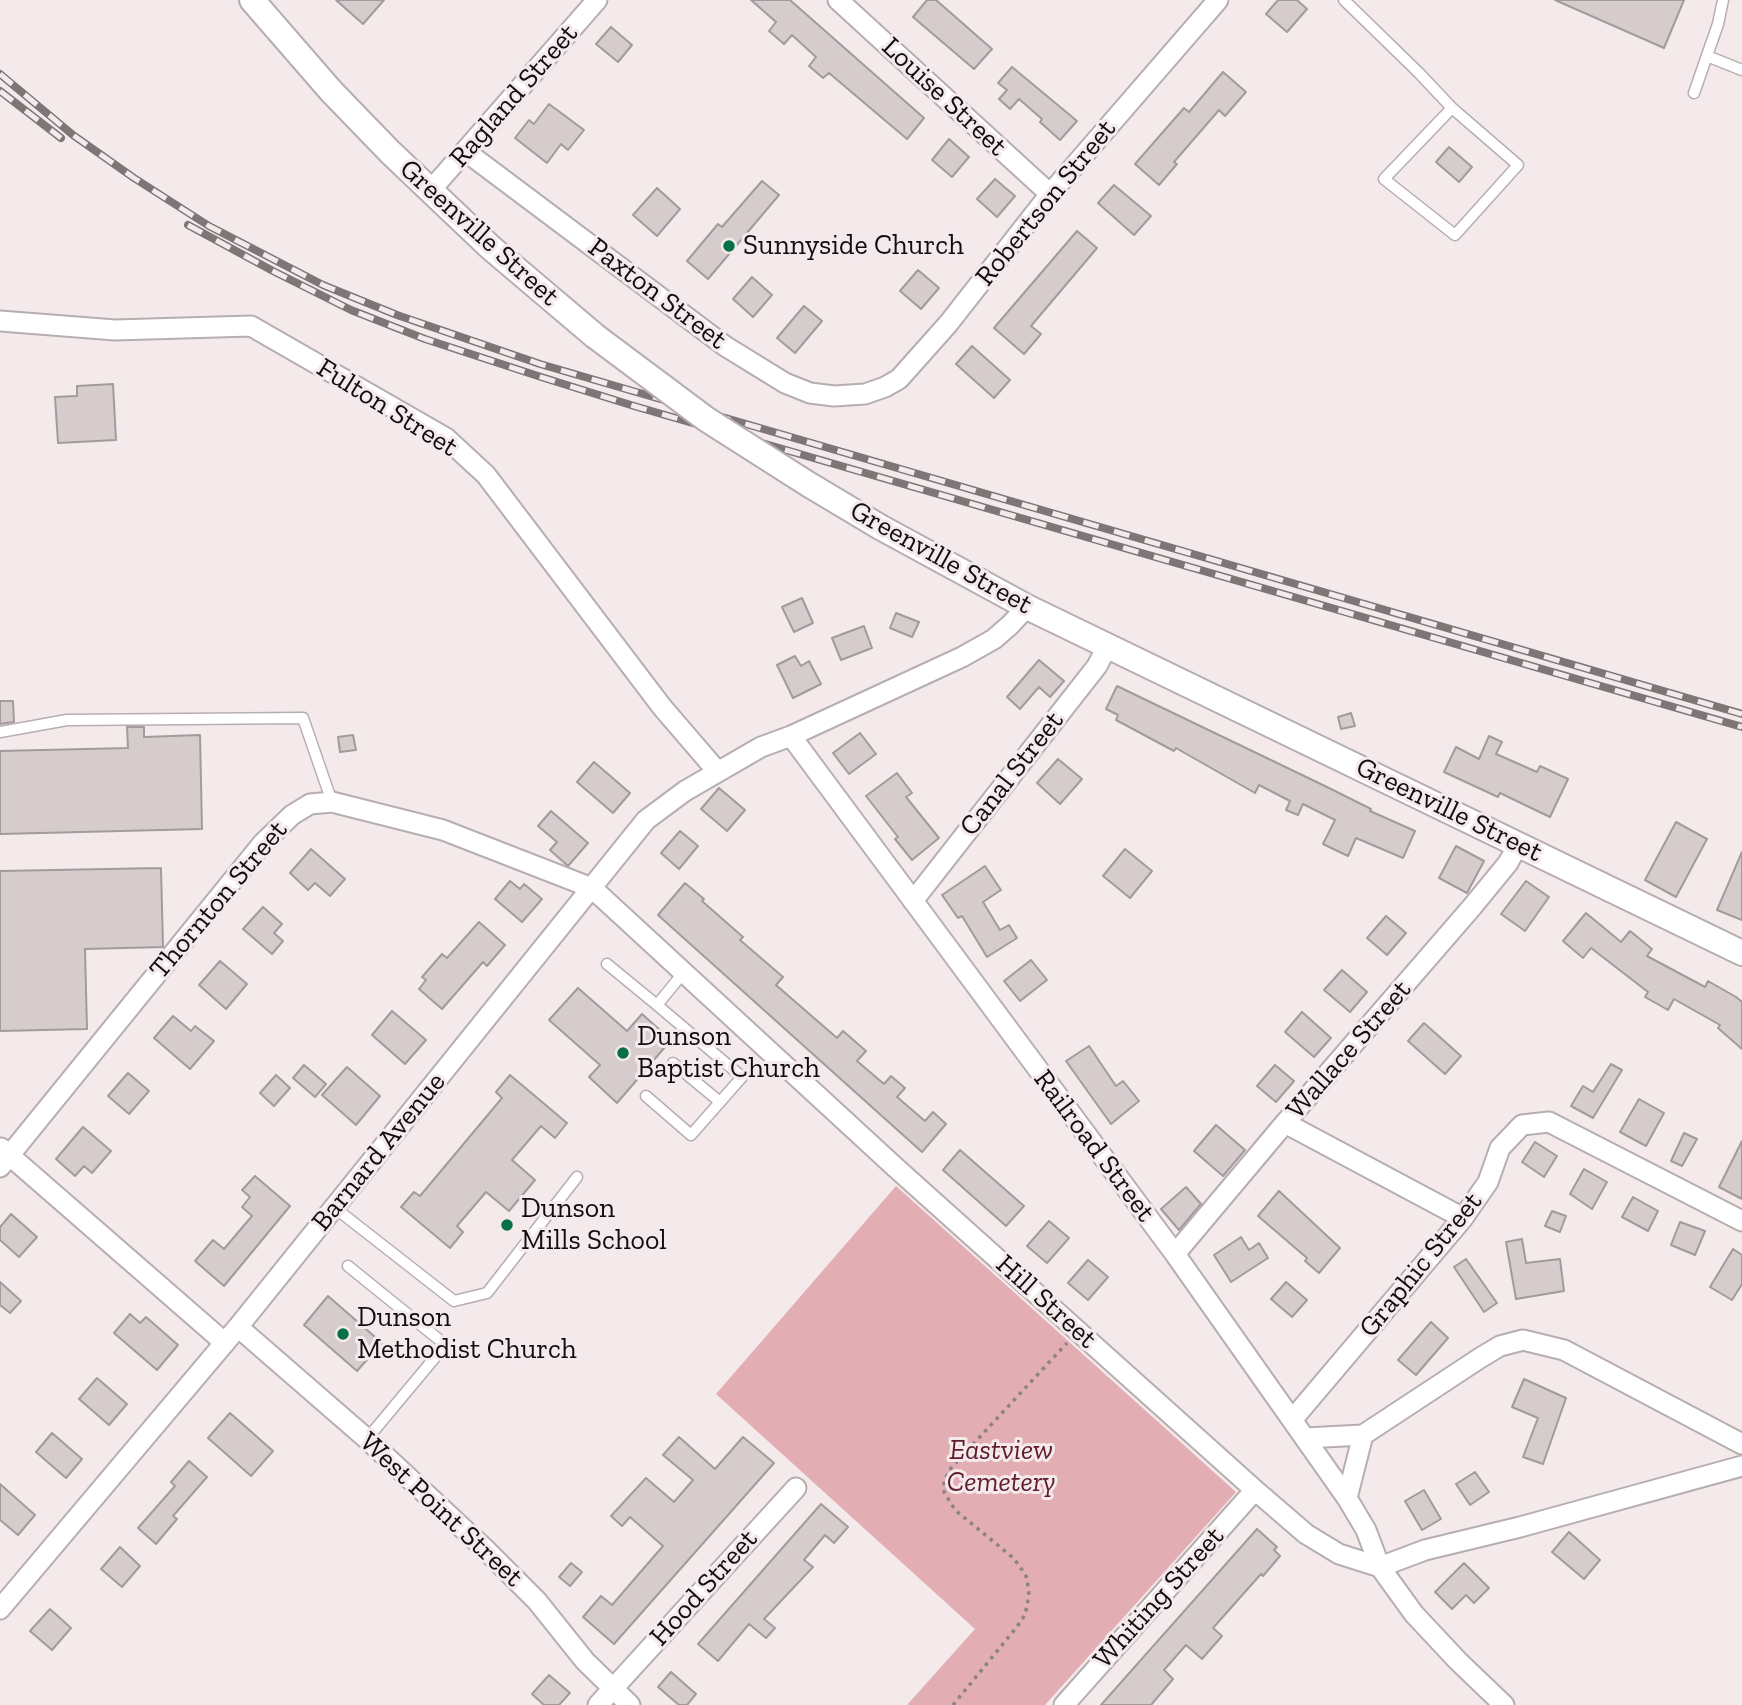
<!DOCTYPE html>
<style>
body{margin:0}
canvas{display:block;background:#f4e9eb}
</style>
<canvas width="1742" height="1705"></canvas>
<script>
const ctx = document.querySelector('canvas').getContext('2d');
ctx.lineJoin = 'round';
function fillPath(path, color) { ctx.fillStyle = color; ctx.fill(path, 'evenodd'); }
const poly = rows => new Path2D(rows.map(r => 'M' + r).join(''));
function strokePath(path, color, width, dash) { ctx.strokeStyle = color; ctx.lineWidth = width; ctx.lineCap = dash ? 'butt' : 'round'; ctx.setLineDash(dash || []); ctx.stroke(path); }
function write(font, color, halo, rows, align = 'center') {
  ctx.font = font + ' "Zilla Slab",serif'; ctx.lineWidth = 6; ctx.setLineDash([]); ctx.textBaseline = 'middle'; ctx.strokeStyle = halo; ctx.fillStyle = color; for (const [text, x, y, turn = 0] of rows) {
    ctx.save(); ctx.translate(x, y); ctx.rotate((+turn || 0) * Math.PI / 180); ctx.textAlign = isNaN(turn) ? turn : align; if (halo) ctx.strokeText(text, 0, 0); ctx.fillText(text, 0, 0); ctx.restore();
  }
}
const green = poly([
 [896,1186,1236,1492,1045,1705,907,1705,975,1629,716,1394]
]);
const building = poly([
 [336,0,384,0,363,24,336,0],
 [751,0,790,0,924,118,907,139,829,73,823,78,809,66,816,57,792,35,784,44,769,31,776,22,751,0],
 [927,0,936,0,992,49,974,69,913,17,927,0],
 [1278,0,1297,0,1307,9,1287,32,1266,14,1278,0],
 [1555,0,1684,0,1664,48,1555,0],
 [611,27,632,45,618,62,596,44,611,27],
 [1012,67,1077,121,1060,140,1040,122,1042,119,1019,99,1010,109,999,99,1007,90,998,83,1012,67],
 [1223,72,1246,92,1225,116,1219,110,1174,162,1177,164,1159,185,1135,164,1184,108,1189,112,1223,72],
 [549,104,584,130,568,150,561,144,547,163,515,138,529,120,534,124,549,104],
 [949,139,969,157,952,177,932,160,949,139],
 [1449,147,1472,167,1459,182,1436,162,1449,147],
 [995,179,1015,196,997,217,977,199,995,179],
 [762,181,779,195,708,279,687,261,718,224,722,227,762,181],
 [1114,185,1151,216,1134,235,1098,203,1114,185],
 [657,188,680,209,657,236,633,215,657,188],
 [1077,231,1097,248,1031,326,1041,334,1024,354,994,328,1077,231],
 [918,270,939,288,921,309,900,291,918,270],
 [752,277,772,295,753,317,733,299,752,277],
 [804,306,822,321,795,353,777,338,804,306],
 [972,346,1010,380,994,398,956,364,972,346],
 [113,384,116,440,58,443,55,397,77,396,77,386,113,384],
 [802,598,813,623,794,632,782,607,802,598],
 [896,613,919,622,912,637,890,628,896,613],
 [864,626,872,648,841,660,832,638,864,626],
 [795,656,801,666,809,661,821,684,793,698,777,665,795,656],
 [1039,660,1064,681,1050,697,1039,687,1020,709,1007,697,1039,660],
 [1117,686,1327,787,1371,809,1370,811,1415,831,1403,858,1356,838,1348,856,1323,844,1335,820,1303,804,1298,815,1286,810,1290,801,1259,785,1255,793,1176,748,1174,751,1116,720,1118,715,1106,709,1117,686],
 [0,701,13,701,14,722,0,724,0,701],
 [1351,713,1355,726,1341,729,1338,717,1351,713],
 [127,727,144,727,144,737,200,735,202,829,0,834,0,751,128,748,127,727],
 [860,733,876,754,849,774,833,753,860,733],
 [353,735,356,750,340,752,338,737,353,735],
 [1489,736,1502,742,1496,754,1537,772,1540,766,1568,779,1550,817,1500,793,1498,797,1444,772,1456,747,1479,759,1489,736],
 [1058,759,1082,779,1060,804,1037,783,1058,759],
 [594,762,630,793,613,813,577,782,594,762],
 [897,773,912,793,906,797,939,838,912,860,895,839,898,837,866,796,897,773],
 [719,788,745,810,727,831,701,809,719,788],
 [551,811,588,843,568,866,550,850,557,842,538,826,551,811],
 [1676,822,1707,839,1676,897,1645,880,1676,822],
 [680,831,698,846,679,869,661,853,680,831],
 [1456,846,1484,861,1467,893,1439,878,1456,846],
 [311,849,345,879,330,896,315,883,308,890,290,873,311,849],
 [1125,849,1152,871,1130,898,1103,876,1125,849],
 [1742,852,1742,920,1717,910,1742,852],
 [985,866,1001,890,983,902,1000,930,1009,925,1017,938,987,957,962,916,958,918,942,895,985,866],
 [161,868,163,947,85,949,87,1029,0,1031,0,871,161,868],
 [510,881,520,889,524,884,542,899,522,922,495,899,510,881],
 [1526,881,1549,897,1525,931,1501,914,1526,881],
 [685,883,704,899,702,901,743,937,740,940,783,977,776,985,837,1038,843,1031,866,1051,857,1061,884,1084,891,1076,905,1088,897,1097,925,1121,933,1112,946,1124,922,1152,658,915,685,883],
 [263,907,282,924,274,933,283,941,272,954,243,929,263,907],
 [1586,913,1621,942,1630,931,1652,949,1647,956,1705,987,1708,981,1736,997,1742,1002,1742,1049,1718,1028,1720,1025,1674,999,1668,1010,1645,997,1648,992,1591,948,1583,958,1563,941,1586,913],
 [1386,916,1406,933,1387,955,1367,938,1386,916],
 [479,922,505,945,487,966,483,962,442,1009,419,989,426,980,422,977,442,954,447,958,479,922],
 [1031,960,1047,980,1020,1001,1004,981,1031,960],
 [220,961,247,984,226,1009,199,985,220,961],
 [1342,970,1367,992,1350,1012,1324,990,1342,970],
 [578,988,627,1031,642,1014,671,1040,617,1103,589,1077,600,1065,549,1020,578,988],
 [392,1011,426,1040,405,1064,372,1035,392,1011],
 [1302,1012,1331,1038,1314,1057,1285,1032,1302,1012],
 [173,1016,191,1031,195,1026,214,1041,190,1069,154,1038,173,1016],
 [1424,1023,1461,1056,1445,1074,1408,1041,1424,1023],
 [1089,1046,1116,1086,1123,1081,1139,1101,1111,1124,1066,1061,1089,1046],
 [1611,1064,1622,1070,1593,1118,1571,1106,1583,1086,1593,1092,1611,1064],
 [304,1065,326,1084,315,1097,293,1078,304,1065],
 [1275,1065,1294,1081,1276,1102,1257,1086,1275,1065],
 [347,1067,380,1096,356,1125,322,1095,347,1067],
 [128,1073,149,1091,129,1114,108,1096,128,1073],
 [276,1075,290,1088,274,1106,260,1093,276,1075],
 [510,1075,567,1123,555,1138,541,1126,512,1160,535,1180,509,1211,486,1192,457,1226,463,1232,450,1248,401,1207,414,1192,420,1196,502,1098,496,1092,510,1075],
 [1639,1099,1664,1113,1646,1146,1620,1132,1639,1099],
 [1216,1125,1245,1150,1223,1176,1194,1151,1216,1125],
 [83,1127,111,1151,92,1173,84,1166,75,1176,56,1159,83,1127],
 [1684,1133,1697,1139,1682,1166,1671,1161,1684,1133],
 [1742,1141,1742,1199,1719,1187,1742,1141],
 [1535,1142,1557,1156,1544,1177,1522,1162,1535,1142],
 [960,1150,1024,1206,1006,1226,943,1170,960,1150],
 [1584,1169,1607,1182,1592,1209,1570,1194,1584,1169],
 [255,1176,290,1206,224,1286,195,1261,213,1240,224,1249,252,1216,242,1207,250,1197,242,1190,255,1176],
 [1186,1187,1201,1204,1179,1230,1161,1209,1186,1187],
 [1279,1191,1340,1248,1319,1273,1305,1261,1307,1258,1258,1216,1279,1191],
 [1633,1197,1658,1211,1648,1231,1622,1217,1633,1197],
 [1552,1211,1566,1216,1560,1232,1545,1226,1552,1211],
 [11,1214,37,1237,19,1257,0,1240,0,1227,11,1214],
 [1049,1221,1069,1238,1047,1263,1027,1246,1049,1221],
 [1680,1222,1705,1231,1695,1255,1671,1245,1680,1222],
 [1241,1237,1249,1250,1259,1243,1268,1258,1231,1282,1214,1255,1241,1237],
 [1522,1239,1526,1263,1560,1259,1564,1291,1516,1299,1506,1242,1522,1239],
 [1733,1249,1742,1255,1742,1284,1732,1300,1710,1287,1733,1249],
 [1466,1259,1497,1303,1484,1312,1454,1267,1466,1259],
 [1088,1260,1108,1277,1088,1300,1068,1283,1088,1260],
 [0,1282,21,1301,10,1313,0,1305,0,1282],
 [1286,1282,1307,1300,1292,1317,1271,1299,1286,1282],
 [328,1296,382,1343,357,1371,304,1325,328,1296],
 [130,1314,140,1323,146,1317,178,1345,157,1370,114,1333,130,1314],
 [1431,1322,1448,1338,1416,1375,1398,1360,1431,1322],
 [97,1378,127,1404,109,1425,79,1399,97,1378],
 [1524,1379,1566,1398,1543,1464,1523,1457,1538,1418,1512,1407,1524,1379],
 [230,1413,273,1451,251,1476,208,1438,230,1413],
 [52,1433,82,1459,66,1478,36,1452,52,1433],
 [679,1437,715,1469,743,1437,774,1463,614,1644,583,1617,601,1596,612,1605,663,1546,630,1517,622,1526,611,1516,646,1478,674,1502,693,1480,663,1455,679,1437],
 [189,1461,207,1477,173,1516,177,1519,156,1544,138,1528,175,1486,171,1482,189,1461],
 [1475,1472,1489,1492,1470,1505,1456,1484,1475,1472],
 [0,1484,35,1515,18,1535,0,1520,0,1484],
 [1424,1490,1441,1519,1422,1530,1405,1501,1424,1490],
 [821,1504,848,1527,834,1543,825,1535,804,1560,813,1567,764,1619,775,1628,766,1638,749,1624,718,1661,698,1644,821,1504],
 [1257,1529,1277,1547,1274,1550,1280,1556,1263,1576,1261,1574,1213,1628,1222,1636,1202,1659,1186,1645,1164,1670,1173,1679,1151,1705,1101,1705,1257,1529],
 [1569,1532,1600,1560,1584,1579,1552,1552,1569,1532],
 [120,1547,140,1566,122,1587,101,1569,120,1547],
 [571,1563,582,1572,570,1586,559,1577,571,1563],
 [1464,1563,1489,1588,1474,1603,1466,1595,1452,1609,1435,1592,1464,1563],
 [50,1609,71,1628,52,1650,30,1631,50,1609],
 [671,1672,696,1694,687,1705,679,1705,658,1687,671,1672],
 [549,1675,570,1693,559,1705,544,1705,532,1694,549,1675]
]);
const path = poly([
 [953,1705,1016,1628,1025,1615,1029,1595,1027,1578,1019,1565,1011,1556,955,1510,944,1492,944,1481,951,1468,1067,1343]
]);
const service = poly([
 [1344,0,1419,73,1452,108,1518,165,1455,235,1384,179,1452,108],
 [1707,56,1742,70],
 [1694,93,1718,24,1723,0],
 [0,732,67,720,303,718,332,802],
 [607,964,657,1005,684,972],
 [673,1063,720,1102],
 [646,1096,691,1135,742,1077,657,1005],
 [335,1208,454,1301,487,1293,577,1177],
 [348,1266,442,1342,442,1349,367,1439]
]);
const minor = poly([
 [838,0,1050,194],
 [465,151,725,346,785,383,810,393,834,396,865,394,885,387,899,379,948,324,1050,194,1218,0],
 [430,191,597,0],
 [0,321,115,330,251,326,446,438,486,475,662,707,717,771],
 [791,736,1175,1254,1347,1498,1366,1530,1380,1567,1414,1614,1458,1661,1504,1705],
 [913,901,1097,666,1108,645],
 [1285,1123,1463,1218],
 [1,1148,225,1343],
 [0,1167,263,843,292,815,310,804,332,802,443,830,592,888,895,1167,1255,1490,1306,1534,1339,1554,1380,1567],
 [1175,1254,1285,1123,1472,907,1508,863,1519,843],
 [238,1327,367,1439,485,1549,537,1601,585,1661,630,1705],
 [1292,1420,1463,1218,1488,1182,1500,1148,1522,1125,1549,1122,1742,1221],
 [1305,1438,1363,1435],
 [1347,1498,1363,1435,1480,1358,1500,1346,1523,1340,1564,1350,1742,1444],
 [1380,1567,1425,1550,1520,1527,1742,1466],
 [0,1609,238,1327,646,820,685,791,761,747,791,736,962,657,994,639,1010,625,1027,607],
 [598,1705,796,1488],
 [1064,1705,1255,1490]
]);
const tertiary = poly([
 [252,0,331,91,390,152,490,247,595,336],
 [880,527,1027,607,1742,953]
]);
const rail = poly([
 [0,74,73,135,134,178,209,226,323,285,397,315,540,364,1742,714],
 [0,91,61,138],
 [188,225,273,271,351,310,425,339,538,376,634,406,1742,727]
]);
const tertiaryBridge = poly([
 [595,336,706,419,808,484,880,527]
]);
const markers = [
 [729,246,7,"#077047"],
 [623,1053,7,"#077047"],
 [507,1225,7,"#077047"],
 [343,1334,7,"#077047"]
];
const streetNames = [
 ["Ragland Street",514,96,-49],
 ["Louise Street",944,97,43],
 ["Robertson Street",1046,203,-51],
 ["Greenville Street",479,233,42],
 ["Paxton Street",657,294,37],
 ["Fulton Street",387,408,32],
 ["Greenville Street",941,558,29],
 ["Canal Street",1012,774,-52],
 ["Greenville Street",1449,810,26],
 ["Thornton Street",219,900,-50],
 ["Wallace Street",1349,1050,-49],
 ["Railroad Street",1094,1146,53],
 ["Barnard Avenue",379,1152,-51],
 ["Graphic Street",1421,1265,-51],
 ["Hill Street",1046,1302,42],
 ["West Point Street",441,1510,43],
 ["Hood Street",704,1588,-48],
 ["Whiting Street",1159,1598,-48]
];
const poiNames = [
 ["Sunnyside Church",743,246],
 ["Dunson",637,1037],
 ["Baptist Church",637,1069],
 ["Dunson",521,1209],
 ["Mills School",521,1241],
 ["Dunson",357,1318],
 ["Methodist Church",357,1350]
];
const parkNames = [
 ["Eastview",1001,1451],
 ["Cemetery",1001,1483]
];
fillPath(green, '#e3adb4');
fillPath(building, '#d6cccd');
strokePath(building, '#a39a9b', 2);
strokePath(service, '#b7aeaf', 13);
strokePath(minor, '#b7aeaf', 23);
strokePath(tertiary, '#b7aeaf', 28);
strokePath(path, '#8b8384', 3.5, [3.5, 5]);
strokePath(service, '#fff', 10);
strokePath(minor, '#fff', 19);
strokePath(tertiary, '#fff', 24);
strokePath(rail, '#7d7677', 8);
strokePath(rail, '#f4e9eb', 5, [16]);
strokePath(tertiaryBridge, '#b7aeaf', 28, []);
strokePath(tertiaryBridge, '#fff', 24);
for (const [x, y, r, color] of markers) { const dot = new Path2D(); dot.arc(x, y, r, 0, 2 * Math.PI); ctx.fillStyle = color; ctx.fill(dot); strokePath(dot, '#f4e9eb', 2.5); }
write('28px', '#110d0e', '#f4e9eb', streetNames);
write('28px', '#110d0e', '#f4e9eb', poiNames, 'left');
write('italic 28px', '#611b2d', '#f4e9eb', parkNames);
</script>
